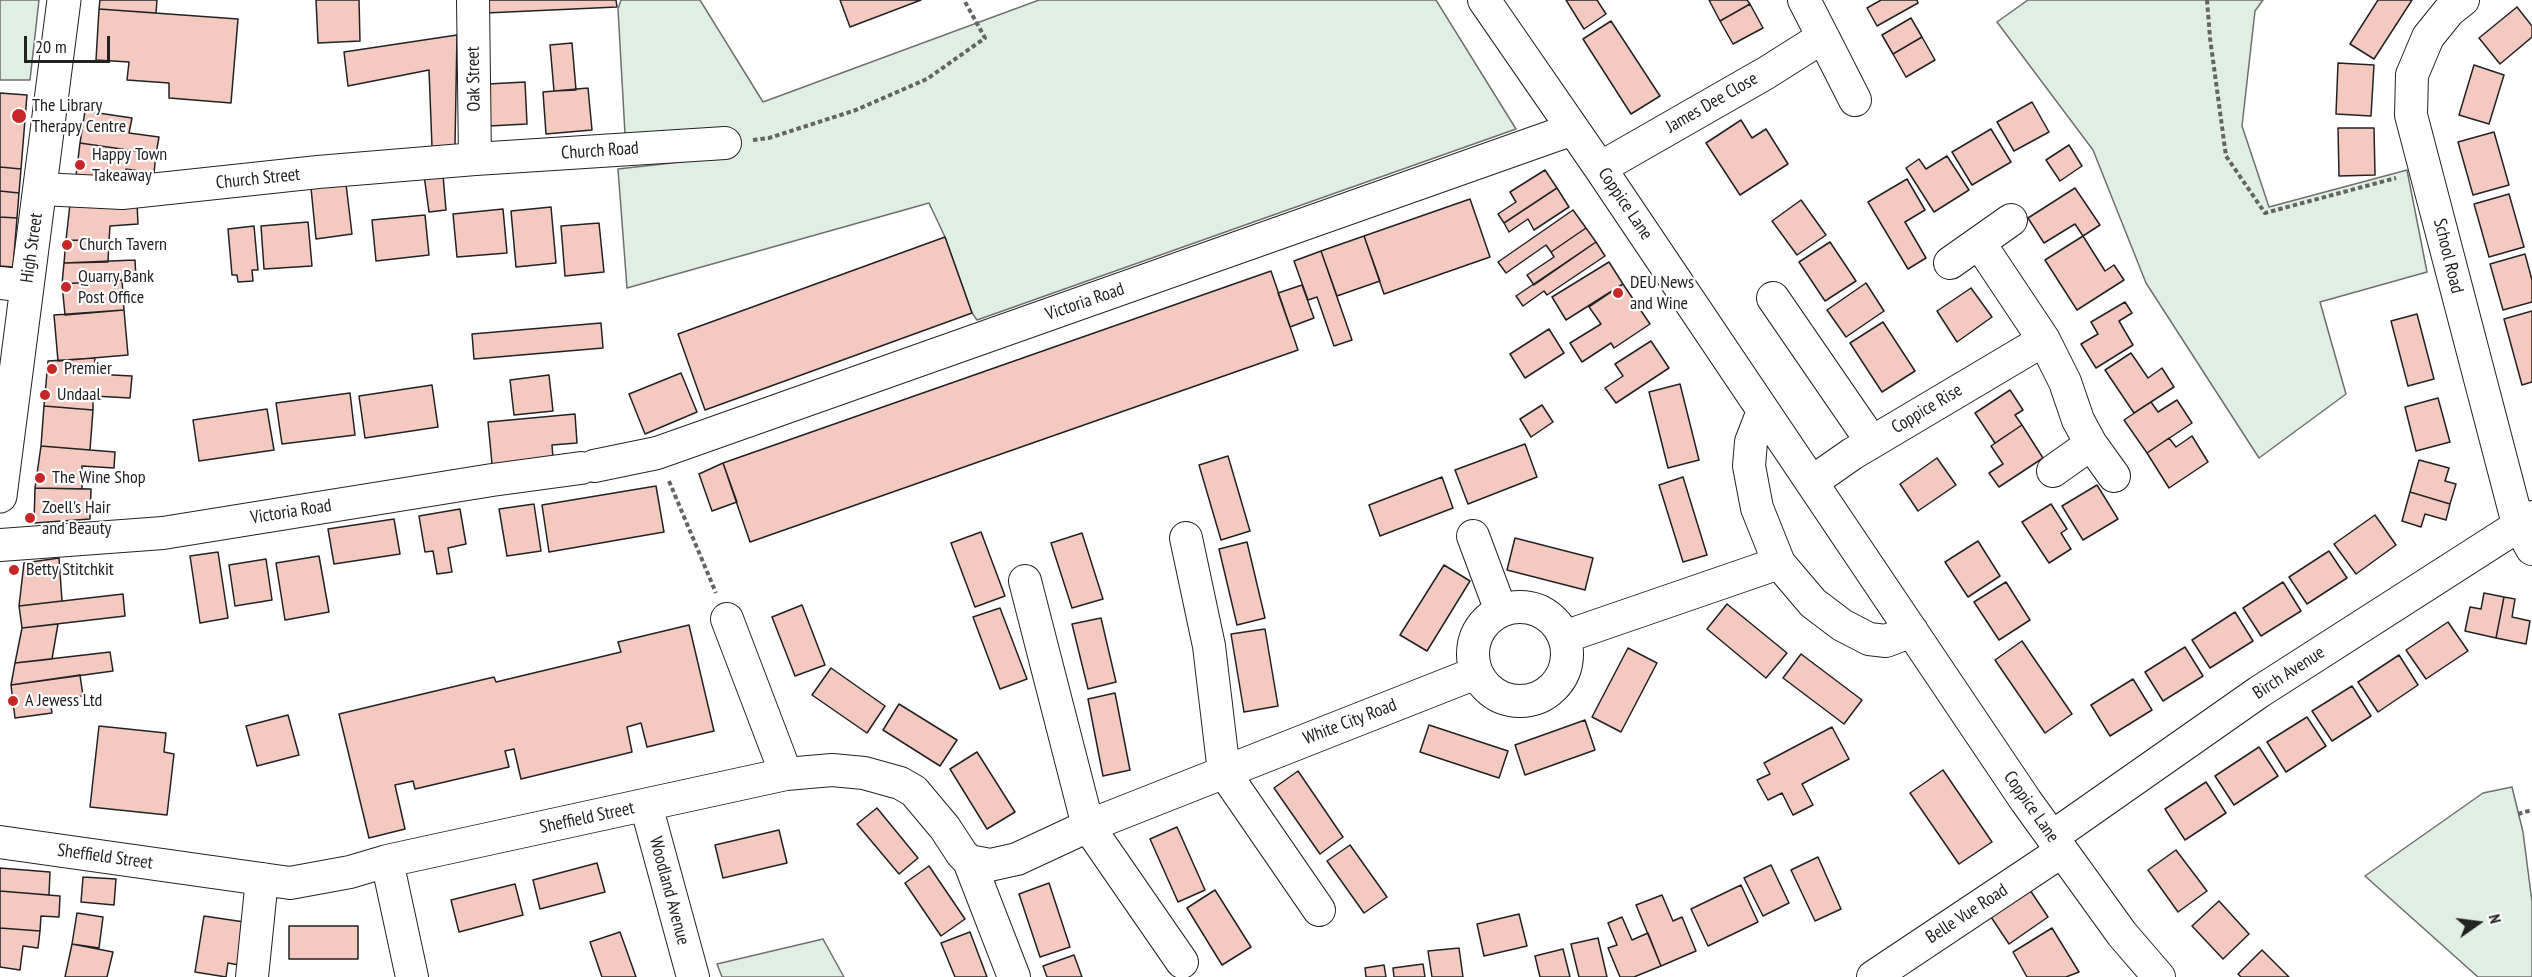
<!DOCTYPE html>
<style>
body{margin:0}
#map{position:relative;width:2532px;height:977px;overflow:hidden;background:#fff;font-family:"PT Sans Narrow",sans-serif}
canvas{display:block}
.north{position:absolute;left:2448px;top:893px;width:60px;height:60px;-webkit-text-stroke:4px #fff;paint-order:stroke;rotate:76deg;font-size:16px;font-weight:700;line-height:24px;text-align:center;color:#222}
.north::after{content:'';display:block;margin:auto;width:21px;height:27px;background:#222;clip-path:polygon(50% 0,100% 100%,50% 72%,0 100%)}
.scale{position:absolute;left:24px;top:36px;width:86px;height:27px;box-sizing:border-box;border:3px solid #222;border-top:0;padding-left:8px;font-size:18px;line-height:21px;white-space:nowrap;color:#222;-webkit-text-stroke:4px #fff;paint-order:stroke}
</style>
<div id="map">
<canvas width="2532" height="977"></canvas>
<div class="north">N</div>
<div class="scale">20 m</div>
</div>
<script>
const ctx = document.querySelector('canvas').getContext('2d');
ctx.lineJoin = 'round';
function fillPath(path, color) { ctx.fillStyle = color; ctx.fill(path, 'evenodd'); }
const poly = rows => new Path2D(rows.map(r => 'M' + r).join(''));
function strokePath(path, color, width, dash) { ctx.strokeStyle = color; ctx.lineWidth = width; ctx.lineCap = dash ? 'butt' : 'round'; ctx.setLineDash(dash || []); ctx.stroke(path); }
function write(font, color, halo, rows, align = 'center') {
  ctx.font = font + ' "PT Sans Narrow",sans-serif'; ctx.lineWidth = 4.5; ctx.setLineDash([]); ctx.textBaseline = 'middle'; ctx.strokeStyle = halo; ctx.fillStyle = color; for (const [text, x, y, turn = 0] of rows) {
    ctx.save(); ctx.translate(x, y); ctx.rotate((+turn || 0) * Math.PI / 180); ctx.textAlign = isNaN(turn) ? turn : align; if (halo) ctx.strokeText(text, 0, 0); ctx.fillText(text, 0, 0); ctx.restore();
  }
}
const green = poly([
 [0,0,39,0,30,80,0,80,0,0],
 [621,0,700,0,763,102,1039,0,1436,0,1516,129,977,320,972,313,945,237,929,203,627,288,618,169,716,158,625,134,618,9,621,0],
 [2028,0,2263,0,2255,11,2242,126,2269,207,2407,170,2427,272,2320,302,2346,394,2259,458,2146,283,2093,150,1997,22,2028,0],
 [2512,787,2523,832,2532,902,2532,977,2478,977,2365,876,2483,793,2512,787],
 [823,939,844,977,722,977,717,964,823,939]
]);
const building = poly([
 [100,0,157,0,156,13,99,9,100,0],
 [316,0,359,0,360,41,318,43,316,0],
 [485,0,616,0,617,7,486,13,485,0],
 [840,0,921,0,850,27,840,0],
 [1566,0,1597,0,1606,14,1584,29,1566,0],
 [1709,0,1747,0,1750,4,1720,21,1709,0],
 [1881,0,1917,0,1918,3,1877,26,1867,8,1881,0],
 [2378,0,2412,0,2374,59,2350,44,2378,0],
 [1750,4,1763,28,1733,44,1720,21,1750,4],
 [2517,7,2532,26,2532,37,2500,64,2479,38,2517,7],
 [99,9,238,19,231,103,169,98,169,83,127,80,129,62,96,60,99,9],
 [1911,18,1922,37,1893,54,1882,35,1911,18],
 [1611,21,1660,96,1631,114,1583,39,1611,21],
 [457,35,455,145,432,147,429,70,348,86,344,52,457,35],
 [1922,37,1935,60,1906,77,1893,54,1922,37],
 [572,43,576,90,554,91,550,45,572,43],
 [2338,63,2374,65,2371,116,2336,114,2338,63],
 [2474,65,2504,75,2489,124,2459,115,2474,65],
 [525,82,527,124,489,126,488,84,525,82],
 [588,88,592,130,546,134,543,92,588,88],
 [0,93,27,95,21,169,0,167,0,93],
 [2032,102,2049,132,2014,151,1997,122,2032,102],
 [85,111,132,118,129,133,159,137,156,154,80,143,85,111],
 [1741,120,1752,138,1766,129,1788,164,1740,195,1706,143,1741,120],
 [2338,128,2374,128,2375,175,2339,176,2338,128],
 [1991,129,2011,162,1972,185,1952,152,1991,129],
 [2494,132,2509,185,2473,195,2458,142,2494,132],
 [80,143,156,154,154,173,126,169,124,182,76,176,80,143],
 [2069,145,2082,166,2060,181,2046,160,2069,145],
 [1947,156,1969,190,1934,212,1906,168,1919,159,1926,169,1947,156],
 [0,167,21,169,19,193,0,191,0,167],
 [1545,170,1557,188,1504,223,1498,214,1516,202,1510,192,1545,170],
 [424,175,443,175,446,210,429,212,424,175],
 [1907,179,1925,210,1905,222,1926,258,1908,269,1868,202,1907,179],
 [346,184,352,234,316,239,311,188,346,184],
 [1557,188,1569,207,1534,230,1528,219,1509,232,1504,223,1557,188],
 [2075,188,2100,225,2083,236,2075,224,2044,243,2028,218,2075,188],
 [0,191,19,193,17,218,0,217,0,191],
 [2509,194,2524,247,2489,257,2474,204,2509,194],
 [1470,199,1490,257,1384,294,1364,236,1470,199],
 [1801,200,1826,235,1797,255,1772,221,1801,200],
 [137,203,138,224,110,226,109,241,66,240,70,204,137,203],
 [551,207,556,263,516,267,511,211,551,207],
 [503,209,507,253,457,257,453,214,503,209],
 [1573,210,1586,228,1551,252,1546,245,1506,273,1498,262,1573,210],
 [425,215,429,255,376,261,372,220,425,215],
 [0,217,17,218,13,267,0,266,0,217],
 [308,222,312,266,264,269,261,226,308,222],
 [599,223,604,272,565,276,561,226,599,223],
 [254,226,258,270,252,270,253,281,238,282,237,275,232,275,228,229,254,226],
 [1586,228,1596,242,1534,285,1527,275,1554,257,1551,252,1586,228],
 [1364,236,1380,281,1337,296,1321,251,1364,236],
 [2083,236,2105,271,2114,265,2124,280,2077,310,2045,260,2083,236],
 [945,237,972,313,705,410,678,334,945,237],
 [66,240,109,241,108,262,64,263,66,240],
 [1596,242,1605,256,1547,295,1544,291,1523,306,1516,296,1596,242],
 [1830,242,1856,281,1825,301,1799,262,1830,242],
 [1321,251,1352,340,1334,346,1317,297,1308,300,1294,261,1321,251],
 [2525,254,2532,280,2532,302,2503,310,2490,264,2525,254],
 [135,260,136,279,62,284,64,263,135,260],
 [1609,262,1623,284,1566,320,1552,297,1609,262],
 [1271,271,1298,350,750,542,723,463,1271,271],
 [122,280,124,310,65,315,62,284,122,280],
 [1866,283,1884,311,1846,337,1827,310,1866,283],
 [1623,284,1650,324,1614,348,1611,343,1582,362,1570,343,1601,324,1589,307,1623,284],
 [1302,285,1314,318,1290,327,1278,293,1302,285],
 [1971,288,1992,317,1957,342,1937,311,1971,288],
 [2125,302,2132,313,2119,321,2133,345,2096,368,2081,344,2098,334,2091,322,2125,302],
 [124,310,128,355,58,361,54,315,124,310],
 [2532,311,2532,382,2522,385,2504,319,2532,311],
 [2417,314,2434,379,2408,386,2391,321,2417,314],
 [1883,322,1915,371,1882,392,1850,343,1883,322],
 [601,323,603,348,474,359,472,334,601,323],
 [1549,329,1564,353,1525,378,1510,354,1549,329],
 [1651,341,1669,368,1616,403,1605,388,1623,376,1615,364,1651,341],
 [2131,353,2148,378,2162,368,2174,387,2134,413,2105,370,2131,353],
 [95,358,94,374,132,376,130,398,93,396,93,410,44,406,48,361,95,358],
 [681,373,697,412,645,434,629,394,681,373],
 [549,375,553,411,514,415,510,380,549,375],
 [1680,384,1699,460,1668,468,1649,392,1680,384],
 [432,385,438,427,365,438,359,396,432,385],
 [2010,390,2023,410,2015,415,2022,425,1995,443,1975,413,2010,390],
 [350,393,355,435,282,444,276,403,350,393],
 [2438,398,2450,442,2416,451,2405,407,2438,398],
 [2177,400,2192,423,2147,453,2124,420,2151,402,2158,412,2177,400],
 [1542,405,1553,422,1531,437,1520,419,1542,405],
 [44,406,93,410,90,450,41,446,44,406],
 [267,409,274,450,199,461,193,420,267,409],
 [575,414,577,443,552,445,553,458,492,464,488,422,575,414],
 [2022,425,2043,458,1999,487,1989,473,2003,464,1991,446,2022,425],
 [2192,436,2208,462,2169,488,2147,453,2169,438,2176,447,2192,436],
 [1525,444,1537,477,1468,504,1455,470,1525,444],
 [41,446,115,452,114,468,82,466,82,489,35,488,41,446],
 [1228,456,1250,531,1221,540,1199,465,1228,456],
 [1937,458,1956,485,1918,511,1900,484,1937,458],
 [2419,460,2449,468,2445,481,2456,484,2450,504,2410,492,2419,460],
 [723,463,737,502,712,511,699,474,723,463],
 [1442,477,1453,508,1380,536,1369,505,1442,477],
 [1683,477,1707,555,1683,562,1659,485,1683,477],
 [2097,485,2118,519,2083,540,2062,506,2097,485],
 [656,486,664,532,549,552,542,505,656,486],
 [35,488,91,489,90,519,34,523,35,488],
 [2410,492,2450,504,2446,520,2425,514,2421,527,2402,521,2410,492],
 [534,504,541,551,507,556,499,509,534,504],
 [2051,504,2067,529,2061,533,2071,549,2049,563,2022,522,2051,504],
 [460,509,466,544,448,548,452,572,437,574,433,551,425,552,419,516,460,509],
 [2375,515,2396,545,2356,574,2334,544,2375,515],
 [394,519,400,554,334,564,328,529,394,519],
 [981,532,1005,596,975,607,951,543,981,532],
 [1082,533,1103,599,1072,608,1051,543,1082,533],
 [1515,538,1593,558,1585,590,1507,570,1515,538],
 [1978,541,2000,576,1968,597,1945,562,1978,541],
 [1247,542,1265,618,1237,625,1219,549,1247,542],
 [2329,551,2347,578,2307,604,2289,577,2329,551],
 [218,552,228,618,200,623,190,556,218,552],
 [319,556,329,612,285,620,276,563,319,556],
 [59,558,62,601,19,606,24,563,59,558],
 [266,559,272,600,235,606,229,565,266,559],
 [1444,565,1470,581,1427,651,1400,635,1444,565],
 [2006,582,2030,620,1999,640,1974,602,2006,582],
 [2283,582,2301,611,2261,636,2243,608,2283,582],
 [2484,593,2504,597,2496,638,2465,631,2470,607,2481,609,2484,593],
 [123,594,125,616,22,628,19,606,123,594],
 [2504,597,2515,599,2512,617,2530,621,2526,644,2496,638,2504,597],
 [1727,604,1787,653,1766,678,1707,629,1727,604],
 [802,605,825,665,795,676,772,617,802,605],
 [1000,608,1027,679,1000,689,973,617,1000,608],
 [2235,612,2253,641,2210,668,2192,640,2235,612],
 [1101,618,1116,682,1088,689,1072,624,1101,618],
 [2448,622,2468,651,2426,679,2406,650,2448,622],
 [58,624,52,659,15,663,22,628,58,624],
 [689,625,714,731,647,747,641,723,627,727,632,752,521,779,514,749,505,751,509,767,415,789,413,781,395,785,405,829,369,838,339,714,494,677,496,682,621,652,618,642,689,625],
 [1265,629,1278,706,1244,712,1231,634,1265,629],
 [2022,641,2072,714,2045,733,1995,660,2022,641],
 [2185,647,2203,676,2163,701,2145,672,2185,647],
 [1628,648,1657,663,1621,732,1592,717,1628,648],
 [110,652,113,671,11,685,15,663,110,652],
 [1801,654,1862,700,1844,724,1783,678,1801,654],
 [2399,655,2418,685,2378,712,2358,682,2399,655],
 [831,668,885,706,867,733,812,695,831,668],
 [80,675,83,696,50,700,52,713,15,718,11,685,80,675],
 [2133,679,2152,710,2110,736,2091,705,2133,679],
 [2352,686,2371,716,2332,741,2312,711,2352,686],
 [1115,693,1130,770,1103,776,1088,699,1115,693],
 [899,704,957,740,940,766,883,730,899,704],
 [288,715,299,755,257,766,246,726,288,715],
 [2307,717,2326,746,2286,772,2267,742,2307,717],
 [1585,720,1595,750,1525,775,1515,745,1585,720],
 [1429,725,1508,751,1499,778,1420,752,1429,725],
 [99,726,166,733,164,752,174,754,167,815,90,807,99,726],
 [1832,727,1849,759,1802,784,1813,805,1793,815,1782,793,1768,800,1757,780,1770,774,1764,763,1832,727],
 [2259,747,2278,776,2234,805,2215,776,2259,747],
 [977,752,1015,812,987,829,950,769,977,752],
 [1943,770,1992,842,1959,864,1910,793,1943,770],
 [1298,771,1343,837,1320,854,1274,788,1298,771],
 [2206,782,2226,813,2185,840,2165,809,2206,782],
 [877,808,918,858,899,874,857,824,877,808],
 [1177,827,1205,890,1178,902,1150,839,1177,827],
 [779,830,787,863,723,878,715,845,779,830],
 [1350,845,1387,897,1364,913,1327,861,1350,845],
 [2176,850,2207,891,2178,912,2148,870,2176,850],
 [1818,857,1841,909,1815,921,1791,870,1818,857],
 [597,863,605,892,540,909,533,880,597,863],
 [1771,865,1789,903,1763,916,1744,878,1771,865],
 [929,866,965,919,941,936,905,883,929,866],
 [0,868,50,872,49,895,0,891,0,868],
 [83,877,116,879,114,905,81,902,83,877],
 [1049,883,1070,947,1040,957,1019,894,1049,883],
 [515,884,523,915,459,932,451,900,515,884],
 [2026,884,2048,917,2009,944,1987,911,2026,884],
 [1741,885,1758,922,1708,946,1691,909,1741,885],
 [1215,890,1251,947,1222,965,1187,908,1215,890],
 [0,891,60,896,59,917,41,916,40,931,0,928,0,891],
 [1662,895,1673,921,1682,917,1696,951,1661,966,1636,905,1662,895],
 [2219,901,2249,934,2223,959,2192,926,2219,901],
 [77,913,103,917,99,948,72,944,77,913],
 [1519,914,1527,946,1484,956,1477,924,1519,914],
 [204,916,251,923,244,966,228,963,226,977,195,972,204,916],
 [1622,917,1632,940,1648,933,1661,966,1634,977,1620,977,1608,948,1617,945,1608,923,1622,917],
 [289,926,358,926,358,959,289,959,289,926],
 [0,928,40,931,38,948,23,946,20,970,0,967,0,928],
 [2052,928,2079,972,2066,977,2027,977,2013,952,2052,928],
 [620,932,636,977,602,977,590,942,620,932],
 [970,932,987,977,955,977,941,943,970,932],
 [1598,938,1607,977,1579,977,1571,944,1598,938],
 [72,944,113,952,107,977,65,977,72,944],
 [1459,948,1463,977,1432,977,1428,951,1459,948],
 [1563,949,1570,977,1540,977,1535,956,1563,949],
 [2262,950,2289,977,2241,977,2238,974,2262,950],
 [1074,955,1082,977,1047,977,1043,966,1074,955],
 [1423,964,1425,977,1394,977,1393,968,1423,964],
 [1384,965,1386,977,1366,977,1365,968,1384,965]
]);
const path = poly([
 [2207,0,2210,38,2226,156,2265,213,2396,178],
 [753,140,769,138,856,110,927,79,985,38,964,0],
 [669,481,716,593],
 [2518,814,2532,810]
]);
const minor = poly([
 [473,0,475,159],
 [1484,0,1600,168,2026,801,2122,934,2159,977],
 [2463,0,2449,11,2428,37,2412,75,2411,115,2518,524,2532,549],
 [1823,37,1855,100],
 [1600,168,1766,73,1823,37,1804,0],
 [41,189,122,193,318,172,475,159,725,143],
 [1980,244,2044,340,2065,382,2078,420,2091,444,2114,476],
 [1950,263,2011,220],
 [0,283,27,286],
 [1773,298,1872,442],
 [1763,411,1751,442,1749,466,1757,508,1779,563,1813,603,1842,625,1869,639,1886,641,1912,631],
 [594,466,657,453,1573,129],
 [2053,471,2091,444],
 [1812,482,1852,454,2044,340],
 [1473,536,1501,611],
 [1186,538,1209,646,1224,772,1319,910],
 [0,545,163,533,492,480,581,468],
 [1025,581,1088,826,1182,962],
 '1473 654a47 47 0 1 1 94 0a47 47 0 1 1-94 0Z',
 [727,619,786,774],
 [1564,637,1779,563],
 [646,805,693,977],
 [2052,837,2259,692,2532,517],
 [0,842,290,883,350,872,387,861,786,774,832,770,864,773,900,783,914,791,945,828,962,854,969,861,990,865,1017,859,1088,826,1476,673],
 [387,861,412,977],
 [969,861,1014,977],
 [252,977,262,879],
 [1873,977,2062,851]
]);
const major = poly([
 [0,496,64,0]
]);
const markers = [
 [19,116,8,"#c62828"],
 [80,165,6,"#c62828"],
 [67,245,6,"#c62828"],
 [66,287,6,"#c62828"],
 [1618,293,6,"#c62828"],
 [52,369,6,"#c62828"],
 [45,395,6,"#c62828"],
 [40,478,6,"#c62828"],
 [30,518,6,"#c62828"],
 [14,570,6,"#c62828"],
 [13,701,6,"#c62828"]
];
const streetNames = [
 ["Oak Street",474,79,-91],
 ["James Dee Close",1712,103,-30],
 ["Church Road",600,151,-4],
 ["Church Street",258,179,-6],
 ["Coppice Lane",1625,204,56],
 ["High Street",32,248,-82],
 ["School Road",2448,256,76],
 ["Victoria Road",1085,302,-19],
 ["Coppice Rise",1927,409,-31],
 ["Victoria Road",291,512,-9],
 ["Birch Avenue",2289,673,-33],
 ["White City Road",1350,722,-21],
 ["Coppice Lane",2031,807,55],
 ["Sheffield Street",587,818,-12],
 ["Sheffield Street",105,857,8],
 ["Woodland Avenue",669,891,75],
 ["Belle Vue Road",1967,914,-33]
];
const poiNames = [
 ["The Library",32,106],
 ["Therapy Centre",32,127],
 ["Happy Town",92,155],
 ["Takeaway",92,176],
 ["Church Tavern",79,245],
 ["Quarry Bank",78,277],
 ["Post Office",78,298],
 ["DEU News",1630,283],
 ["and Wine",1630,304],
 ["Premier",64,369],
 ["Undaal",57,395],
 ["The Wine Shop",52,478],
 ["Zoell's Hair",42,508],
 ["and Beauty",42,529],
 ["Betty Stitchkit",26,570],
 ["A Jewess Ltd",25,701]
];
fillPath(green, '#e0efe3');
strokePath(green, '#6f6f6f', 1.5);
fillPath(building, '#f3c9c0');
strokePath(building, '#222', 1.5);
strokePath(minor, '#222', 34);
strokePath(major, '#222', 35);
strokePath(path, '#646464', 4, [4.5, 3]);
strokePath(minor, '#fff', 32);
strokePath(major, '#fff', 33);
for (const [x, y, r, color] of markers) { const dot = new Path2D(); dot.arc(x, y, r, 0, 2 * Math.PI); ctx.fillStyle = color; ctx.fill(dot); strokePath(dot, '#fff', 2); }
write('18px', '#222', '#fff', streetNames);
write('18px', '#222', '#fff', poiNames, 'left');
</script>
